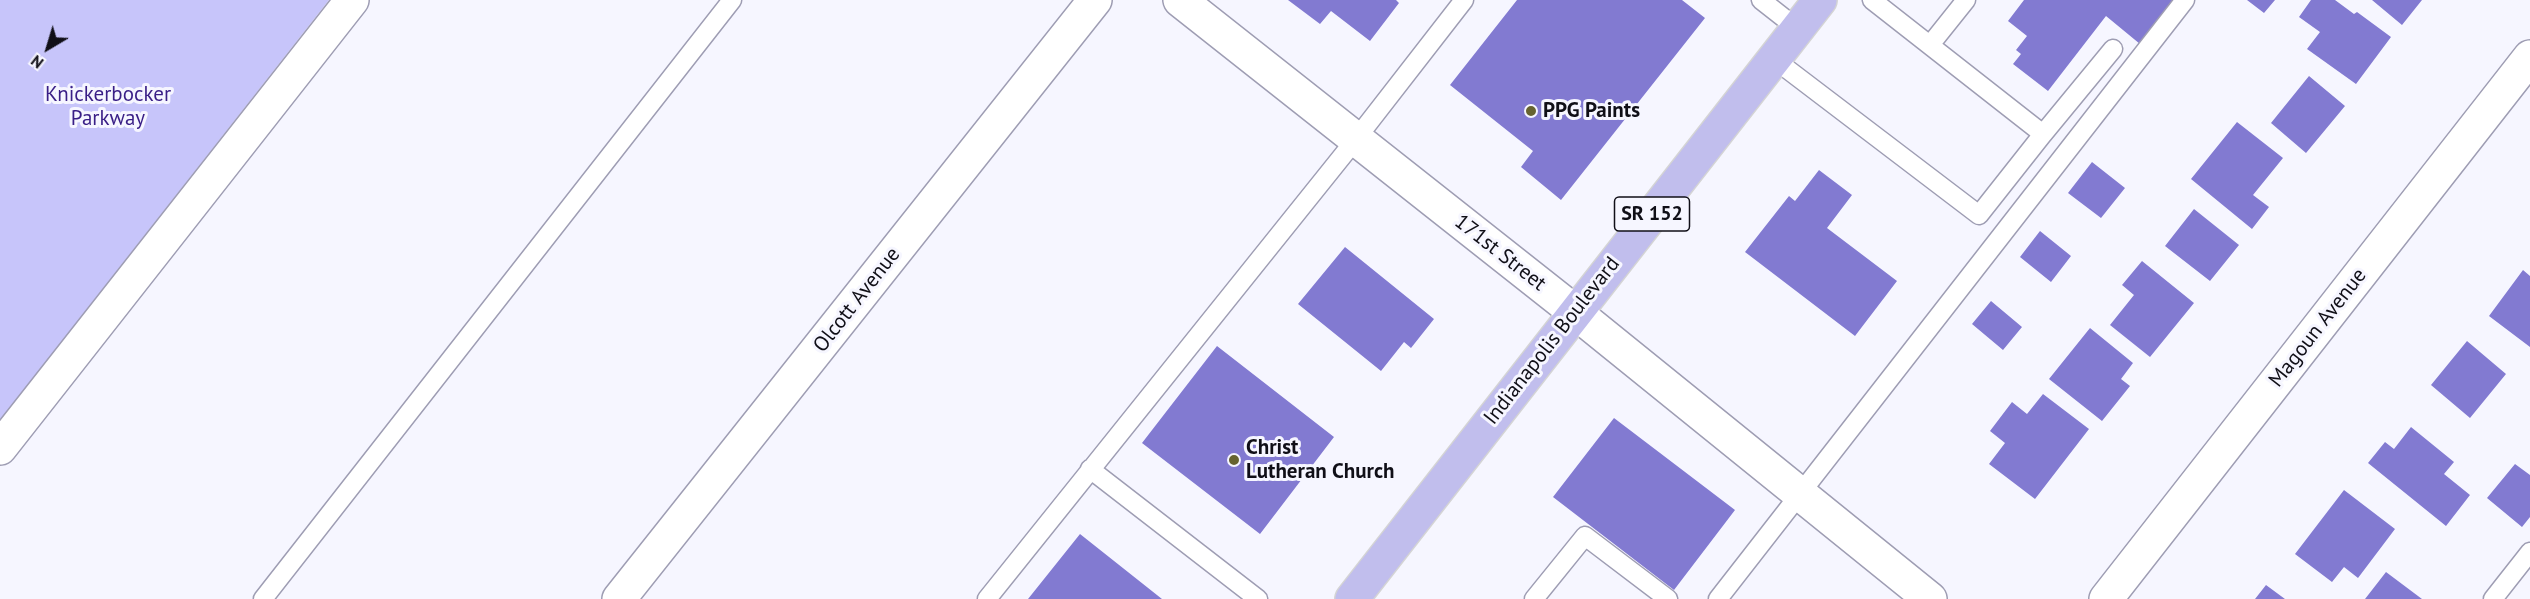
<!DOCTYPE html>
<style>
body{margin:0}
#map{position:relative;width:2530px;height:599px;overflow:hidden;background:#f6f6ff;font-family:"PT Sans",sans-serif}
canvas{display:block}
.north{position:absolute;left:18px;top:18px;width:60px;height:60px;-webkit-text-stroke:4px #f6f6ff;paint-order:stroke;rotate:218deg;font-size:16px;font-weight:700;line-height:24px;text-align:center;color:#100f17}
.north::after{content:'';display:block;margin:auto;width:21px;height:27px;background:#100f17;clip-path:polygon(50% 0,100% 100%,50% 72%,0 100%)}
</style>
<div id="map">
<canvas width="2530" height="599"></canvas>
<div class="north">N</div>
</div>
<script>
const ctx = document.querySelector('canvas').getContext('2d');
ctx.lineJoin = 'round';
function fillPath(path, color) { ctx.fillStyle = color; ctx.fill(path, 'evenodd'); }
const poly = rows => new Path2D(rows.map(r => 'M' + r).join(''));
function strokePath(path, color, width, dash) { ctx.strokeStyle = color; ctx.lineWidth = width; ctx.lineCap = dash ? 'butt' : 'round'; ctx.setLineDash(dash || []); ctx.stroke(path); }
function write(font, color, halo, rows, align = 'center') {
  ctx.font = font + ' "PT Sans",sans-serif'; ctx.lineWidth = 6; ctx.setLineDash([]); ctx.textBaseline = 'middle'; ctx.strokeStyle = halo; ctx.fillStyle = color; for (const [text, x, y, turn = 0] of rows) {
    ctx.save(); ctx.translate(x, y); ctx.rotate((+turn || 0) * Math.PI / 180); ctx.textAlign = isNaN(turn) ? turn : align; if (halo) ctx.strokeText(text, 0, 0); ctx.fillText(text, 0, 0); ctx.restore();
  }
}
const green = poly([
 [0,0,329,0,0,420]
]);
const building = poly([
 [1288,0,1396,0,1399,3,1370,41,1331,11,1320,24],
 [1517,0,1682,0,1705,18,1561,200,1521,167,1533,151,1450,85],
 [2024,0,2174,0,2140,44,2106,16,2048,91,2013,64,2021,54,2016,50,2027,36,2008,21],
 [2247,0,2275,0,2264,13],
 [2311,0,2335,0,2354,14,2357,12,2391,37,2356,84,2307,49,2320,32,2299,17],
 [2372,0,2422,0,2402,25],
 [2309,76,2345,106,2306,153,2271,123],
 [2237,122,2283,158,2253,195,2269,207,2252,229,2191,179],
 [2092,162,2125,188,2101,218,2068,193],
 [1819,170,1852,195,1827,228,1897,281,1855,336,1745,252,1789,196,1795,201],
 [2194,209,2239,245,2210,281,2165,246],
 [2040,231,2071,256,2051,282,2020,257],
 [1345,247,1434,319,1411,348,1404,342,1381,371,1298,304],
 [2142,261,2194,303,2150,357,2110,325,2134,295,2122,285],
 [2523,270,2530,276,2530,347,2489,316],
 [1991,301,2022,327,2003,350,1972,324],
 [2090,328,2133,363,2121,379,2130,386,2102,421,2049,379],
 [2467,341,2506,374,2470,418,2431,385],
 [1217,346,1334,437,1260,534,1142,443],
 [2043,394,2089,429,2035,499,1989,464,2005,443,1990,431,2012,402,2027,414],
 [1614,418,1735,510,1674,590,1553,497],
 [2411,427,2454,462,2444,474,2470,495,2446,526,2368,463,2385,442,2394,449],
 [2515,464,2530,475,2530,517,2522,527,2487,498],
 [2344,490,2395,529,2358,578,2344,567,2332,582,2295,554],
 [1080,534,1162,599,1028,599],
 [2386,572,2422,599,2365,599],
 [2266,585,2285,599,2255,599]
]);
const lane = poly([
 [1761,0,1798,29],
 [1930,45,1966,0],
 [1774,59,1979,215,2043,134,1872,0],
 [2043,134,2113,49],
 [1090,469,1258,599],
 [263,599,732,0],
 [987,599,1356,139,1464,0],
 [1534,599,1585,536,1668,599],
 [1718,599,2185,0],
 [2493,599,2530,552]
]);
const street = poly([
 [1180,0,1575,312,1930,599],
 [0,448,352,0],
 [619,599,1095,0],
 [2106,599,2530,57]
]);
const primary = poly([
 [1352,599,1820,0]
]);
const markers = [
 [1531,111,6,"#666330"],
 [1234,460,6,"#666330"]
];
const shields = [
 [1652,214,75]
];
const shieldNames = [
 ["SR 152",1652,214]
];
const parkNames = [
 ["Knickerbocker",108,95],
 ["Parkway",108,119]
];
const poiNames = [
 ["PPG Paints",1543,111],
 ["Christ",1246,448],
 ["Lutheran Church",1246,472]
];
const streetNames = [
 ["171st Street",1500,253,38],
 ["Olcott Avenue",857,300,-52],
 ["Magoun Avenue",2318,328,-52],
 ["Indianapolis Boulevard",1552,341,-52]
];
fillPath(green, '#c7c5fa');
fillPath(building, '#827ad1');
strokePath(lane, '#9e9db3', 21);
strokePath(street, '#9e9db3', 36);
strokePath(primary, '#d4d4d5', 36);
strokePath(lane, '#fff', 18);
strokePath(street, '#fff', 33);
strokePath(primary, '#c1beed', 33);
for (const [x, y, r, color] of markers) { const dot = new Path2D(); dot.arc(x, y, r, 0, 2 * Math.PI); ctx.fillStyle = color; ctx.fill(dot); strokePath(dot, '#f6f6ff', 2); }
for (const [x, y, w] of shields) { const box = new Path2D(); box.roundRect(x - w / 2, y - 17, w, 34, 4.5); ctx.fillStyle = '#f6f6ff'; ctx.fill(box); strokePath(box, '#100f17', 1.5); }
write('bold 20px', '#100f17', null, shieldNames);
write('21px', '#391e86', '#f6f6ff', parkNames);
write('bold 21px', '#100f17', '#f6f6ff', poiNames, 'left');
write('21px', '#100f17', '#f6f6ff', streetNames);
</script>
